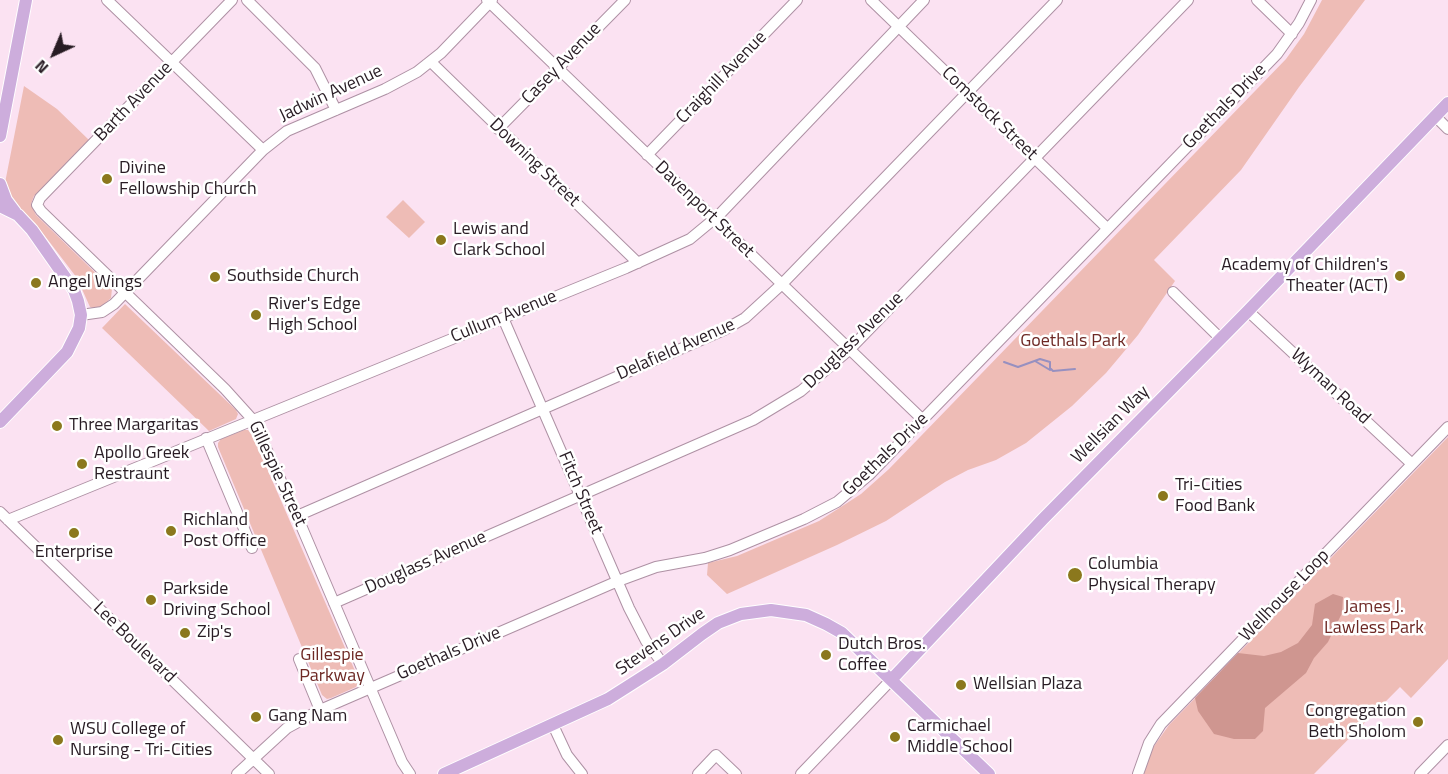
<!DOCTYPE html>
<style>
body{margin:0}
#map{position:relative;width:1448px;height:774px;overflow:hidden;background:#fbe2f2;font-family:"Titillium Web",sans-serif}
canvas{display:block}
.north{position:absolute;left:24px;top:24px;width:60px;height:60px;-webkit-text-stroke:4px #fff;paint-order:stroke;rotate:224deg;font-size:16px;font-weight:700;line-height:24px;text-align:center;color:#281c24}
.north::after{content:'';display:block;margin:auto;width:21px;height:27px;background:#281c24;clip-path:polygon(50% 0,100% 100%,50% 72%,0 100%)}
</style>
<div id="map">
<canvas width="1448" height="774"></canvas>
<div class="north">N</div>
</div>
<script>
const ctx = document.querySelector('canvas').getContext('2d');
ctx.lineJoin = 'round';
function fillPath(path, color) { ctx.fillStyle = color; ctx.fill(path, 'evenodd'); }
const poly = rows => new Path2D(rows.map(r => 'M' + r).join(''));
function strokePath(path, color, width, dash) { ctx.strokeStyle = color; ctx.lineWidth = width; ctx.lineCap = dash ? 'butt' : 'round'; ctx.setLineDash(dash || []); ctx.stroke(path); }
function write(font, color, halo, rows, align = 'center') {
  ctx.font = font + ' "Titillium Web",sans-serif'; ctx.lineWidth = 5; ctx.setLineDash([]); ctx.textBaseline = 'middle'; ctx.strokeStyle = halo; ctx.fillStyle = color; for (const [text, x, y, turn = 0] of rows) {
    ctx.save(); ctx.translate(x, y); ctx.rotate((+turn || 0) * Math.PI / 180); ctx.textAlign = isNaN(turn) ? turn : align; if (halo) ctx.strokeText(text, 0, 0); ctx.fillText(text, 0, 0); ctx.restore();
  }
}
const green = poly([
 [1322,0,1365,0,1299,87,1241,170,1154,260,1175,281,1138,335,1106,373,1072,406,1026,443,996,460,968,470,945,482,886,521,837,545,727,594,707,575,708,563,737,556,819,521,861,494,889,469,1286,59,1304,34],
 [24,86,57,109,89,140,34,196,31,204,36,215,112,289,111,298,101,307,93,308,90,307,77,278,35,223,11,203,4,188],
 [403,200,425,222,409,238,386,217],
 [125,304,236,410,238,414,236,419,209,431,102,328],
 [244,430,248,430,252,434,359,680,356,687,331,698,327,699,322,695,218,447,218,443,221,439],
 [1448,437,1448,659,1411,698,1400,687,1314,774,1144,774,1152,749,1169,725]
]);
const forest = poly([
 [1333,594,1343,597,1342,613,1328,642,1314,658,1306,673,1265,708,1263,731,1255,739,1234,739,1214,734,1198,711,1195,698,1238,653,1264,656,1281,652,1298,643,1312,625,1315,604]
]);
const stream = poly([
 [1035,361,1050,370],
 [1004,362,1018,367,1040,359,1050,362,1050,368,1053,371,1075,369]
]);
const minor = poly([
 [107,0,263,150],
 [232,0,40,198,37,205,41,211,225,389,253,420,297,516,402,762,410,774],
 [247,0,315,68,336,110],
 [487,0,922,419],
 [871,0,1107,228],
 [1257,0,1292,34],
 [431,62,638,263],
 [1435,116,1448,129],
 [498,129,625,0],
 [647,155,797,0],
 [1173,292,1221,339],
 [1248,311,1412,464],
 [81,315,102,312,114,304,263,150,287,131,385,89,417,72,441,53,492,0],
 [503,318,629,608,646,641,663,664],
 [206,438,252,548],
 [0,512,269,774],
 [297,516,724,330,745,318,782,284,1057,0],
 [8,520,626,268,690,239,719,215,924,0],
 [334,603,753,420,801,391,849,350,1188,0],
 [299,659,320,710],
 [553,725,567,755,582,774],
 [237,774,287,728,320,710,618,581,656,567,705,558,730,550,804,519,837,502,869,475,1277,54,1299,23,1311,0],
 [698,774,716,755,736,774],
 [801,774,892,679],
 [1138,774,1149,743,1161,724,1448,427],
 [1420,774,1448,745]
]);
const major = poly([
 [0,136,26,0],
 [0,184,6,200,15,212],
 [0,206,18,215,32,230,74,290,78,301,81,315,79,328,67,352,0,422],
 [892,679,1043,519,1248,311,1448,103],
 [444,774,608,699,663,664,702,634,718,623,741,614,771,610,806,615,826,624,842,633,989,774]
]);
const markers = [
 [107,179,6,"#8b781d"],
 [441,240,6,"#8b781d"],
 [1400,276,6,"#8b781d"],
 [215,277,6,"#8b781d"],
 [36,283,6,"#8b781d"],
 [256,315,6,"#8b781d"],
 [57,426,6,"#8b781d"],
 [82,464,6,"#8b781d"],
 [1163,496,6,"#8b781d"],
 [171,531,6,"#8b781d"],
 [74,533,6,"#8b781d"],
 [1075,575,8,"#8b781d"],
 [151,600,6,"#8b781d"],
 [185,633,6,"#8b781d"],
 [826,655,6,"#8b781d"],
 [961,685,6,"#8b781d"],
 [256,717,6,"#8b781d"],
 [1418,722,6,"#8b781d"],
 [895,737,6,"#8b781d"],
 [58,740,6,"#8b781d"]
];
const streetNames = [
 ["Casey Avenue",562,64,-46],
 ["Craighill Avenue",722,78,-46],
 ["Jadwin Avenue",331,94,-25],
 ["Barth Avenue",134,102,-46],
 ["Goethals Drive",1225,107,-46],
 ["Comstock Street",989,114,44],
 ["Downing Street",534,163,44],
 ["Davenport Street",704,210,44],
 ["Cullum Avenue",504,317,-22],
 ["Douglass Avenue",854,341,-44],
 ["Delafield Avenue",676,350,-24],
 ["Wyman Road",1330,387,43],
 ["Wellsian Way",1111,425,-45],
 ["Goethals Drive",886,455,-44],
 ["Gillespie Street",277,474,65],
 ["Fitch Street",580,493,67],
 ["Douglass Avenue",426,563,-24],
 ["Wellhouse Loop",1285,596,-46],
 ["Stevens Drive",661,642,-35],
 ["Lee Boulevard",134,643,44],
 ["Goethals Drive",449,654,-23]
];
const poiNames = [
 ["Divine",119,169],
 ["Fellowship Church",119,190],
 ["Lewis and",453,230],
 ["Clark School",453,251],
 ["Academy of Children's",1388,266,"right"],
 ["Theater (ACT)",1388,287,"right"],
 ["Southside Church",227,277],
 ["Angel Wings",48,283],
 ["River's Edge",268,305],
 ["High School",268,326],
 ["Three Margaritas",69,426],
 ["Apollo Greek",94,454],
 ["Restraunt",94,475],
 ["Tri-Cities",1175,486],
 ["Food Bank",1175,507],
 ["Richland",183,521],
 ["Post Office",183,542],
 ["Enterprise",74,553,"center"],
 ["Columbia",1088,565],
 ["Physical Therapy",1088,586],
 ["Parkside",163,590],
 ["Driving School",163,611],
 ["Zip's",197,633],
 ["Dutch Bros.",838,645],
 ["Coffee",838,666],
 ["Wellsian Plaza",973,685],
 ["Congregation",1406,712,"right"],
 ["Beth Sholom",1406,733,"right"],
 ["Gang Nam",268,717],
 ["Carmichael",907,727],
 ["Middle School",907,748],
 ["WSU College of",70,730],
 ["Nursing - Tri-Cities",70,751]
];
const parkNames = [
 ["Goethals Park",1073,342],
 ["James J.",1374,608],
 ["Lawless Park",1374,629],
 ["Gillespie",332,656],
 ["Parkway",332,677]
];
fillPath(green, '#eebcb6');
fillPath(forest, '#cf9690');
strokePath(stream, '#9790c0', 2);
strokePath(minor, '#ae91a4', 12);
strokePath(major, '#fff', 14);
strokePath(minor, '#fff', 10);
strokePath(major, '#cdaddc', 12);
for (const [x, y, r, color] of markers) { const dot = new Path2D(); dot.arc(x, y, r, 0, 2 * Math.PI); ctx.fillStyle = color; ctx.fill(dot); strokePath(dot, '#fff', 2); }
write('18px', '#281c24', '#fff', streetNames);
write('18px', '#281c24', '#fff', poiNames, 'left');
write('18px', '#6d2824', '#fff', parkNames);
</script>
